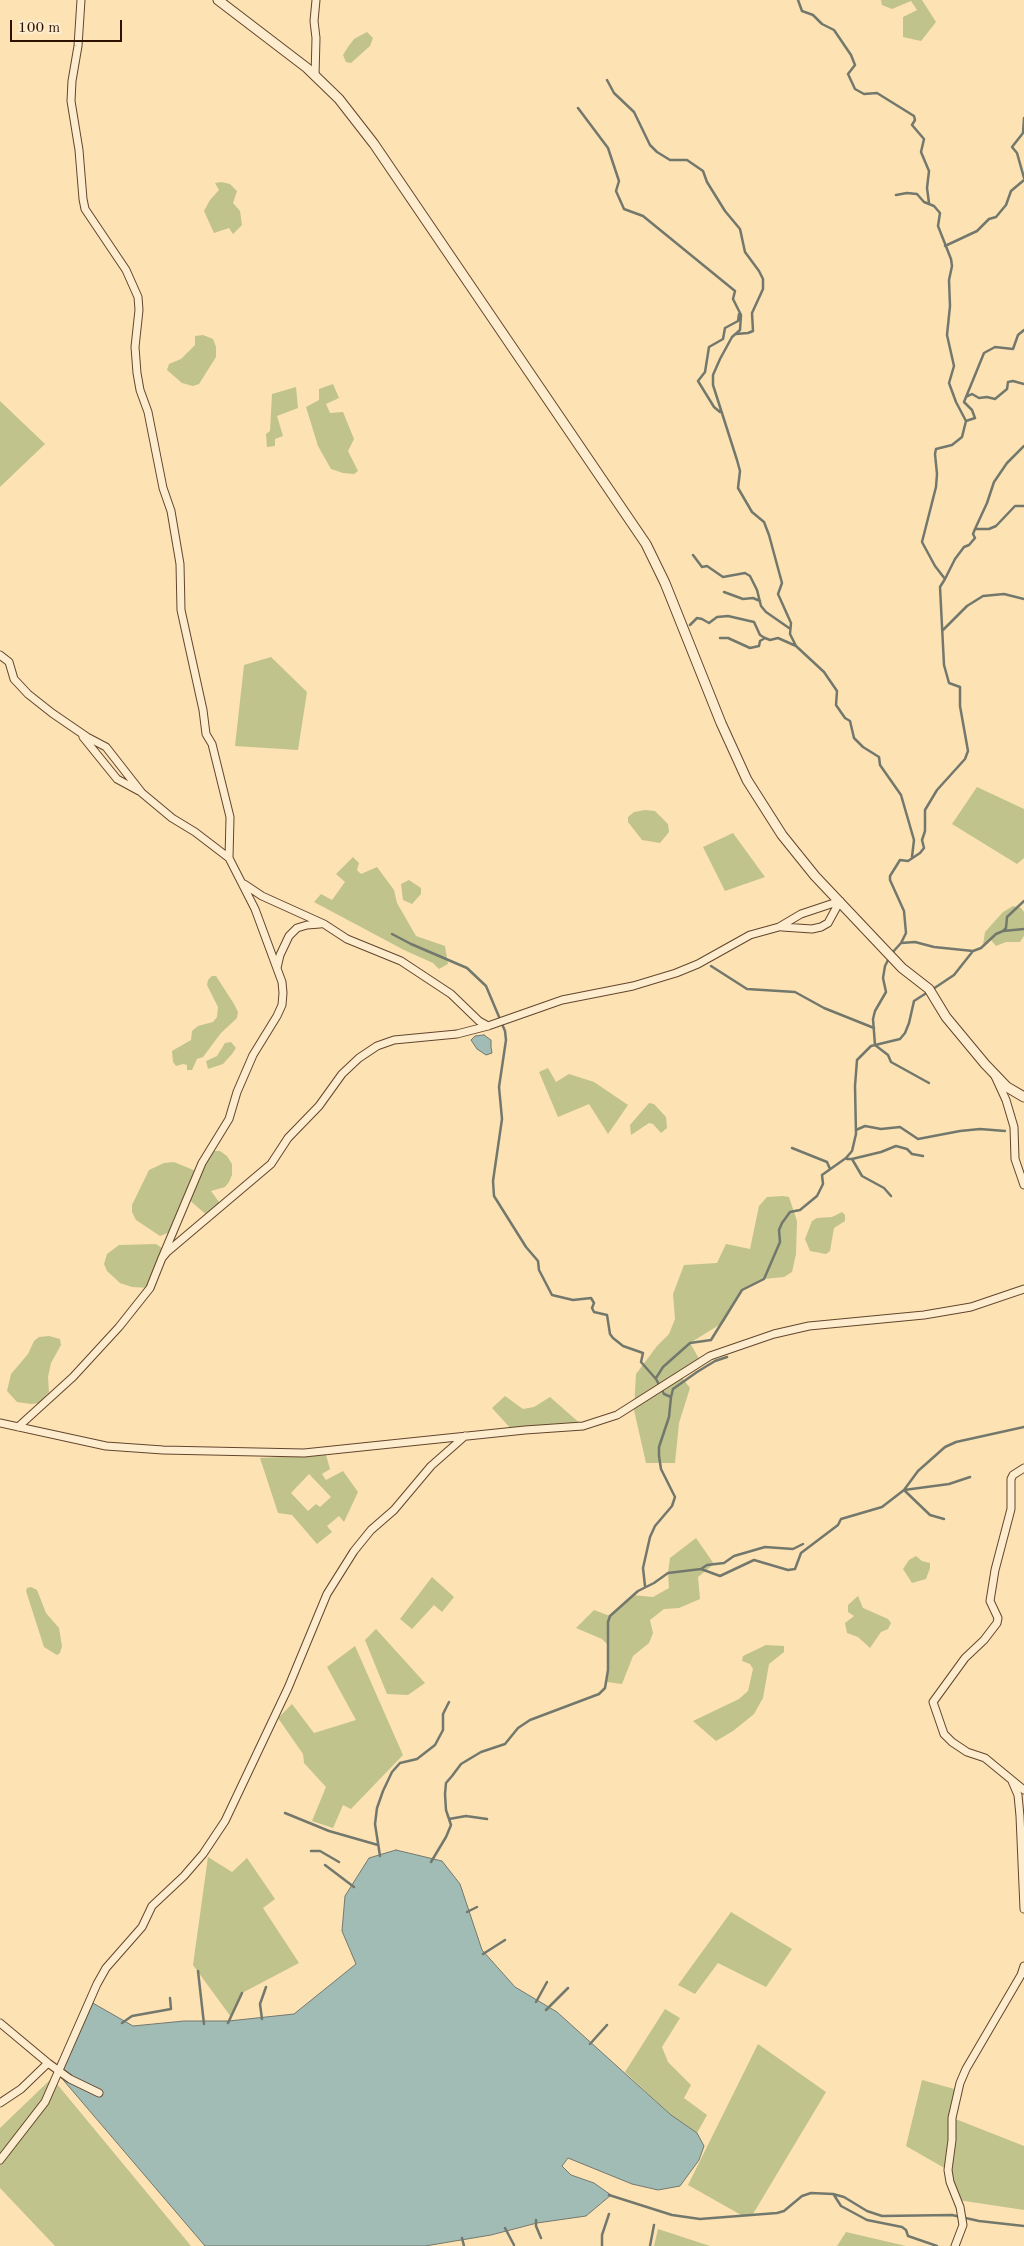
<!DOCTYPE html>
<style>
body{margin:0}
#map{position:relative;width:1024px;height:2246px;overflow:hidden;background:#fde2b4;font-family:"Old Standard TT",serif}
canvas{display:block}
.scale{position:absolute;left:10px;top:20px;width:112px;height:22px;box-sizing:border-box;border:2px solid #2e1200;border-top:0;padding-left:6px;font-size:15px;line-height:18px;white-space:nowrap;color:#2e1200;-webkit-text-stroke:4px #feecce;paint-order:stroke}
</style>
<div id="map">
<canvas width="1024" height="2246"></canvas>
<div class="scale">100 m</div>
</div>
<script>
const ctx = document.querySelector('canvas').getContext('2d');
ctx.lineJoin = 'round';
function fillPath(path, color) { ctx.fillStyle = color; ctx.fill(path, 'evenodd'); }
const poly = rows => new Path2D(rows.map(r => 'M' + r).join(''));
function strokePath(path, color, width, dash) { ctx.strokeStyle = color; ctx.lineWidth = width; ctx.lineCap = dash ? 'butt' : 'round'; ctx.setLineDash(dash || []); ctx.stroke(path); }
const green = poly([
 [881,0,922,0,936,22,921,41,903,37,903,17,917,10,911,1,892,9,882,5],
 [367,32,373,38,370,46,351,63,346,62,343,55,348,47,354,39],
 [221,182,230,184,237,191,233,203,240,211,242,225,233,234,229,228,214,233,204,211,210,200,219,190,215,183],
 [203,335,213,339,216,347,216,357,199,384,193,386,182,383,167,370,169,364,181,359,195,345,195,336],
 [333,384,339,398,326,404,330,413,343,412,354,439,348,451,358,471,354,474,343,473,331,469,318,446,306,407,319,400,319,389],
 [296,387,298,408,277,416,283,436,275,439,275,446,267,447,266,434,270,431,272,394],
 [0,401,45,444,0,487],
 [271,657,307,692,298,750,235,746,244,665],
 [977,787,1024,809,1024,858,1017,864,952,824],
 [645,810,655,811,668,824,669,832,660,843,642,840,628,822,628,817,634,812],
 [733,833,765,877,725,891,703,847],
 [353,857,359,863,357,870,361,874,377,867,394,890,397,903,416,936,445,946,448,964,439,969,433,963,404,950,314,902,321,894,332,900,345,882,336,874],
 [409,880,421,888,421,894,412,904,403,900,401,884],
 [1013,906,1021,908,1024,912,1024,936,1020,942,1006,942,996,946,991,940,983,945,985,932,1003,912],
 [212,976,216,976,234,1004,238,1012,237,1018,221,1033,203,1057,197,1059,192,1070,187,1070,187,1065,183,1064,176,1066,173,1062,172,1051,191,1040,192,1031,198,1026,213,1022,217,1017,218,1007,207,985,208,980],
 [231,1042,236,1048,232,1054,223,1064,208,1069,206,1061,217,1056,225,1043],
 [548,1068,556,1082,569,1074,594,1082,628,1105,608,1134,589,1104,558,1117,539,1072],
 [649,1103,654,1104,666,1117,667,1128,661,1133,653,1124,649,1123,631,1135,630,1125],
 [209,1151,220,1151,227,1156,232,1164,232,1175,229,1182,225,1187,211,1191,222,1206,209,1217,187,1198,173,1231,160,1236,136,1220,132,1212,132,1205,149,1170,164,1163,174,1162,198,1172],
 [783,1196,789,1197,797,1221,796,1254,792,1272,784,1277,764,1279,742,1290,724,1322,690,1343,701,1362,680,1375,690,1388,679,1423,675,1463,646,1463,634,1410,636,1374,657,1346,669,1334,675,1319,673,1294,684,1265,717,1263,726,1244,750,1249,759,1206,767,1197],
 [842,1212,845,1215,845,1221,834,1228,830,1251,826,1254,810,1251,805,1239,812,1221,817,1218,832,1217],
 [156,1244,165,1250,150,1288,132,1287,120,1283,107,1271,104,1264,107,1254,119,1245],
 [49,1336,60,1339,61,1345,51,1363,48,1377,49,1392,39,1403,31,1404,17,1402,7,1391,11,1374,28,1354,34,1341,39,1337],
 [505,1396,523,1409,534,1407,550,1397,583,1426,513,1431,492,1408],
 [326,1455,330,1469,322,1474,326,1480,343,1471,358,1492,344,1522,339,1516,327,1526,332,1532,317,1544,292,1515,278,1513,260,1458],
 [309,1474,331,1497,320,1507,316,1504,308,1511,291,1493],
 [696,1538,714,1564,698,1577,700,1599,679,1608,664,1609,650,1620,653,1633,649,1643,633,1656,622,1684,607,1682,608,1645,602,1639,576,1628,594,1610,610,1616,632,1595,653,1597,669,1588,668,1573,670,1558],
 [916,1556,922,1561,930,1563,930,1568,926,1579,912,1583,903,1569,909,1560],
 [432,1577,454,1597,442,1612,434,1605,412,1629,400,1619],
 [31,1587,37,1590,46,1613,59,1628,62,1646,60,1653,57,1655,44,1647,26,1591,27,1588],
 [858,1596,863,1608,888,1619,891,1623,888,1629,881,1632,870,1648,858,1637,847,1633,845,1623,854,1616,848,1612,848,1605],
 [376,1629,425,1683,408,1695,387,1694,365,1640],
 [766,1645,784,1646,784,1652,769,1664,763,1698,754,1714,733,1731,716,1741,693,1721,739,1699,748,1691,753,1669,750,1664,742,1661,743,1656],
 [355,1646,403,1755,351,1809,343,1805,333,1828,312,1821,326,1787,304,1763,303,1754,278,1718,292,1704,314,1733,356,1720,327,1667],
 [208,1857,232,1872,247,1858,275,1899,263,1908,299,1963,242,1993,231,2017,193,1965],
 [731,1912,792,1949,766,1987,718,1963,695,1994,678,1985],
 [665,2009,680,2018,662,2047,668,2062,691,2085,684,2098,707,2115,697,2133,671,2115,625,2072],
 [758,2044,826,2092,753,2214,743,2216,688,2185],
 [52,2078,191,2246,55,2246,0,2188,0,2128],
 [922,2080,958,2090,953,2118,1024,2146,1024,2210,958,2200,948,2170,906,2146],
 [658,2229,710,2246,654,2246],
 [846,2232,906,2246,837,2246]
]);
const water = poly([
 [484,1035,491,1040,491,1047,492,1053,486,1055,477,1049,471,1040,475,1036,484,1035],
 [396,1850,442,1861,460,1884,482,1950,515,1987,557,2012,671,2115,697,2133,704,2146,699,2160,680,2186,658,2190,632,2184,568,2158,562,2166,571,2175,594,2183,611,2195,586,2216,537,2223,491,2235,425,2246,205,2246,59,2075,91,2002,133,2026,184,2021,229,2021,294,2014,356,1964,342,1931,345,1896,369,1858,396,1850]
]);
const stream = poly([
 [798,0,802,11,813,15,822,24,834,30,851,55,855,65,848,74,855,89,864,94,877,93,914,116,915,120,912,125,924,139,921,152,929,171,927,188,929,203],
 [607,80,614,93,634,112,650,145,657,152,670,160,687,160,703,171,707,182,725,211,740,229,745,252,759,271,763,279,763,289,752,313,753,331,748,333,736,334],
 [578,108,608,148,619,181,616,191,624,209,643,216,735,291,733,299,741,315,740,330,732,337,720,359,713,375,713,385,737,460,740,471,738,488,752,512,764,522,769,535,782,583,778,594,791,623,790,634,796,646,824,672,837,691,836,705,845,718,850,721,854,738,863,747,879,757,880,765,901,795,914,840,912,857],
 [1024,118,1023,133,1012,147,1017,153,1024,178],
 [896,195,907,193,917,194,924,202,934,206,940,213,938,226,951,259,952,266,949,280,950,306,947,335,954,366,949,383,956,402,966,421],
 [945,246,977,231,989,219,996,217,1006,205,1011,191,1024,180],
 [966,397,972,394,979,398,987,397,995,399,1007,389,1008,382,1013,381,1024,384],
 [720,412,714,407,698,381,705,372,709,347,723,339,725,328,738,321,739,314],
 [975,529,987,503,994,482,1007,463,1024,446],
 [693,555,702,567,707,566,723,577,745,573,750,576,757,590,761,606,766,612,789,628],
 [945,579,955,559,964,547,969,545,975,538,973,534,975,529,989,529,996,526,1015,506,1024,506],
 [724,592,743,599,753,598,760,601],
 [690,625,697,618,702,619,709,623,717,617,728,616,754,622,760,635,765,638,770,640,778,638,796,646],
 [943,630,967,606,983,596,1004,594,1024,599],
 [720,638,728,638,750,648,759,646,760,641,765,638],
 [1003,931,1024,929],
 [392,934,411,944,467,968,486,986,505,1031,506,1040,499,1087,502,1119,493,1181,494,1196,526,1247,538,1261,539,1270,552,1295,573,1300,591,1298,594,1303,592,1308,594,1312,607,1315,610,1334,613,1338,623,1346,643,1353,641,1362,656,1379,664,1394,671,1397,669,1417,659,1447,659,1456,661,1469,675,1497,672,1506,655,1526,650,1537,643,1568,645,1586],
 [901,943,906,933,904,911,890,880,890,876,900,860,908,861,920,853,924,848,922,840,925,831,925,810,937,790,965,759,968,751,960,706,960,687,949,683,944,665,940,587,945,579,935,566,922,542,936,487,937,474,935,454,936,449,952,445,962,437,966,421,975,418,972,410,964,402,984,353,995,347,1013,349,1018,335,1024,330],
 [892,953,901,943,915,942,934,947,973,951,981,948,996,934,1003,931,1006,928,1007,917,1024,901],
 [889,958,885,966,883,978,886,992,875,1011,873,1019,875,1045,888,1055,891,1062,929,1083],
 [711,966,747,989,795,992,824,1008,874,1028],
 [933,989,954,975,973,951],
 [856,1130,865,1126,881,1129,900,1127,918,1139,960,1131,980,1129,1005,1131],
 [792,1148,827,1162,830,1169],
 [847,1159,852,1159,881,1152,896,1146,907,1149,912,1154,923,1156],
 [852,1159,862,1176,884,1188,891,1196],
 [656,1378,663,1367,690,1343,711,1340,742,1290,764,1279,780,1242,779,1230,782,1223,790,1212,800,1210,817,1196,823,1184,822,1175,846,1158,852,1151,856,1134,855,1086,857,1060,871,1046,900,1039,905,1033,909,1023,914,1001,928,992],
 [671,1397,673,1389,697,1372,715,1361,727,1357],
 [944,1519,930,1515,904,1490,918,1471,945,1447,956,1442,1024,1427],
 [701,1569,707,1565,724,1563,734,1556,765,1547,793,1549,803,1544],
 [285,1813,329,1831,378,1845],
 [449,1819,466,1816,487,1819],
 [311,1851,320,1851,339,1862],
 [380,1856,375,1824,377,1808,383,1791,392,1772,400,1763,417,1759,435,1745,443,1730,443,1714,449,1702],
 [431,1862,446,1837,451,1825,446,1810,445,1794,446,1783,452,1776,461,1764,481,1752,505,1744,518,1728,530,1720,599,1694,605,1688,608,1670,608,1622,610,1616,638,1591,654,1583,668,1573,701,1569,720,1576,754,1560,788,1570,795,1569,801,1553,838,1525,841,1519,882,1507,904,1490,949,1484,970,1477],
 [325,1865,354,1887],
 [467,1912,477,1907],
 [483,1954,505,1940],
 [198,1971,204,2024],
 [536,2002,547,1982],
 [546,2010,568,1988],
 [262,2019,260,2004,266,1987],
 [122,2023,132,2016,171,2009,170,1998],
 [228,2023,242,1993],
 [590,2044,607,2025],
 [609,2195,672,2215,700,2219,777,2213,784,2211,802,2196,811,2193,833,2194,844,2197,867,2211,882,2216,952,2215,979,2221,1024,2226],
 [834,2195,841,2206,867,2220,902,2227,906,2230,908,2236,937,2246],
 [536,2220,536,2226,541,2238],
 [505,2228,514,2245],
 [462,2238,464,2246],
 [602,2246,602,2235,609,2214],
 [650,2246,654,2225]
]);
const minor = poly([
 [81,0,78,46,72,81,71,101,79,150,83,199,85,209,126,270,138,297,139,310,135,347,137,373,140,390,148,412,163,488,171,511,180,564,181,610,203,710,206,734,212,744,230,817,229,858,255,909,282,982,283,993,282,1005,277,1016,253,1055,237,1092,229,1119,202,1163,162,1258],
 [315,76,316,38,314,21,316,0],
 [0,655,9,662,14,679,28,694,52,713,87,737,106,747,142,793,172,818,195,832,229,858],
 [83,737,117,779,139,791],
 [244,884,262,896,324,924,347,939,401,961,451,994,479,1021,488,1026],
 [782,927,812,929,821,927,828,923,840,901],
 [277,968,280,955,289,936,297,928,307,925,320,924],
 [995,1076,1006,1100,1014,1127,1015,1159,1024,1185],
 [0,1423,106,1446,163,1450,304,1453,525,1430,583,1426,617,1415,710,1356,774,1334,809,1326,924,1315,971,1307,1024,1289],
 [18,1427,73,1377,119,1327,150,1288,162,1258,167,1252,271,1164,288,1138,319,1106,342,1074,359,1058,377,1046,394,1040,457,1034,488,1026,562,1000,633,986,676,973,698,964,750,935,779,927,801,914,840,901],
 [1024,1468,1013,1475,1011,1479,1011,1509,995,1570,990,1601,998,1618,997,1623,984,1640,965,1658,933,1702,944,1734,952,1742,967,1752,985,1758,1024,1790],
 [1012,1781,1018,1795,1020,1816,1024,1909],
 [0,2023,48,2063,21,2089,0,2103],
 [48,2063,70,2079,99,2093],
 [0,2160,45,2102,97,1984,106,1968,142,1927,152,1906,184,1876,203,1854,225,1821,288,1688,327,1594,354,1551,371,1530,394,1510,431,1466,465,1436],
 [955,2246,963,2225,960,2207,950,2182,948,2170,952,2140,952,2118,960,2083,966,2069,1021,1975,1024,1966]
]);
const tertiary = poly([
 [218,0,307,68,339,99,374,144,646,544,665,583,721,723,747,780,782,835,815,876,902,968,929,989,946,1017,985,1064,1007,1087,1024,1097]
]);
fillPath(green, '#c0c38c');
fillPath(water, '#a1bcb5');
strokePath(water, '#73786d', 1);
strokePath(stream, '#73786d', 2.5);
strokePath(minor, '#62462d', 9);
strokePath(tertiary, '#62462d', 11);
strokePath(minor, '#feecce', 7);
strokePath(tertiary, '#feecce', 9);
</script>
